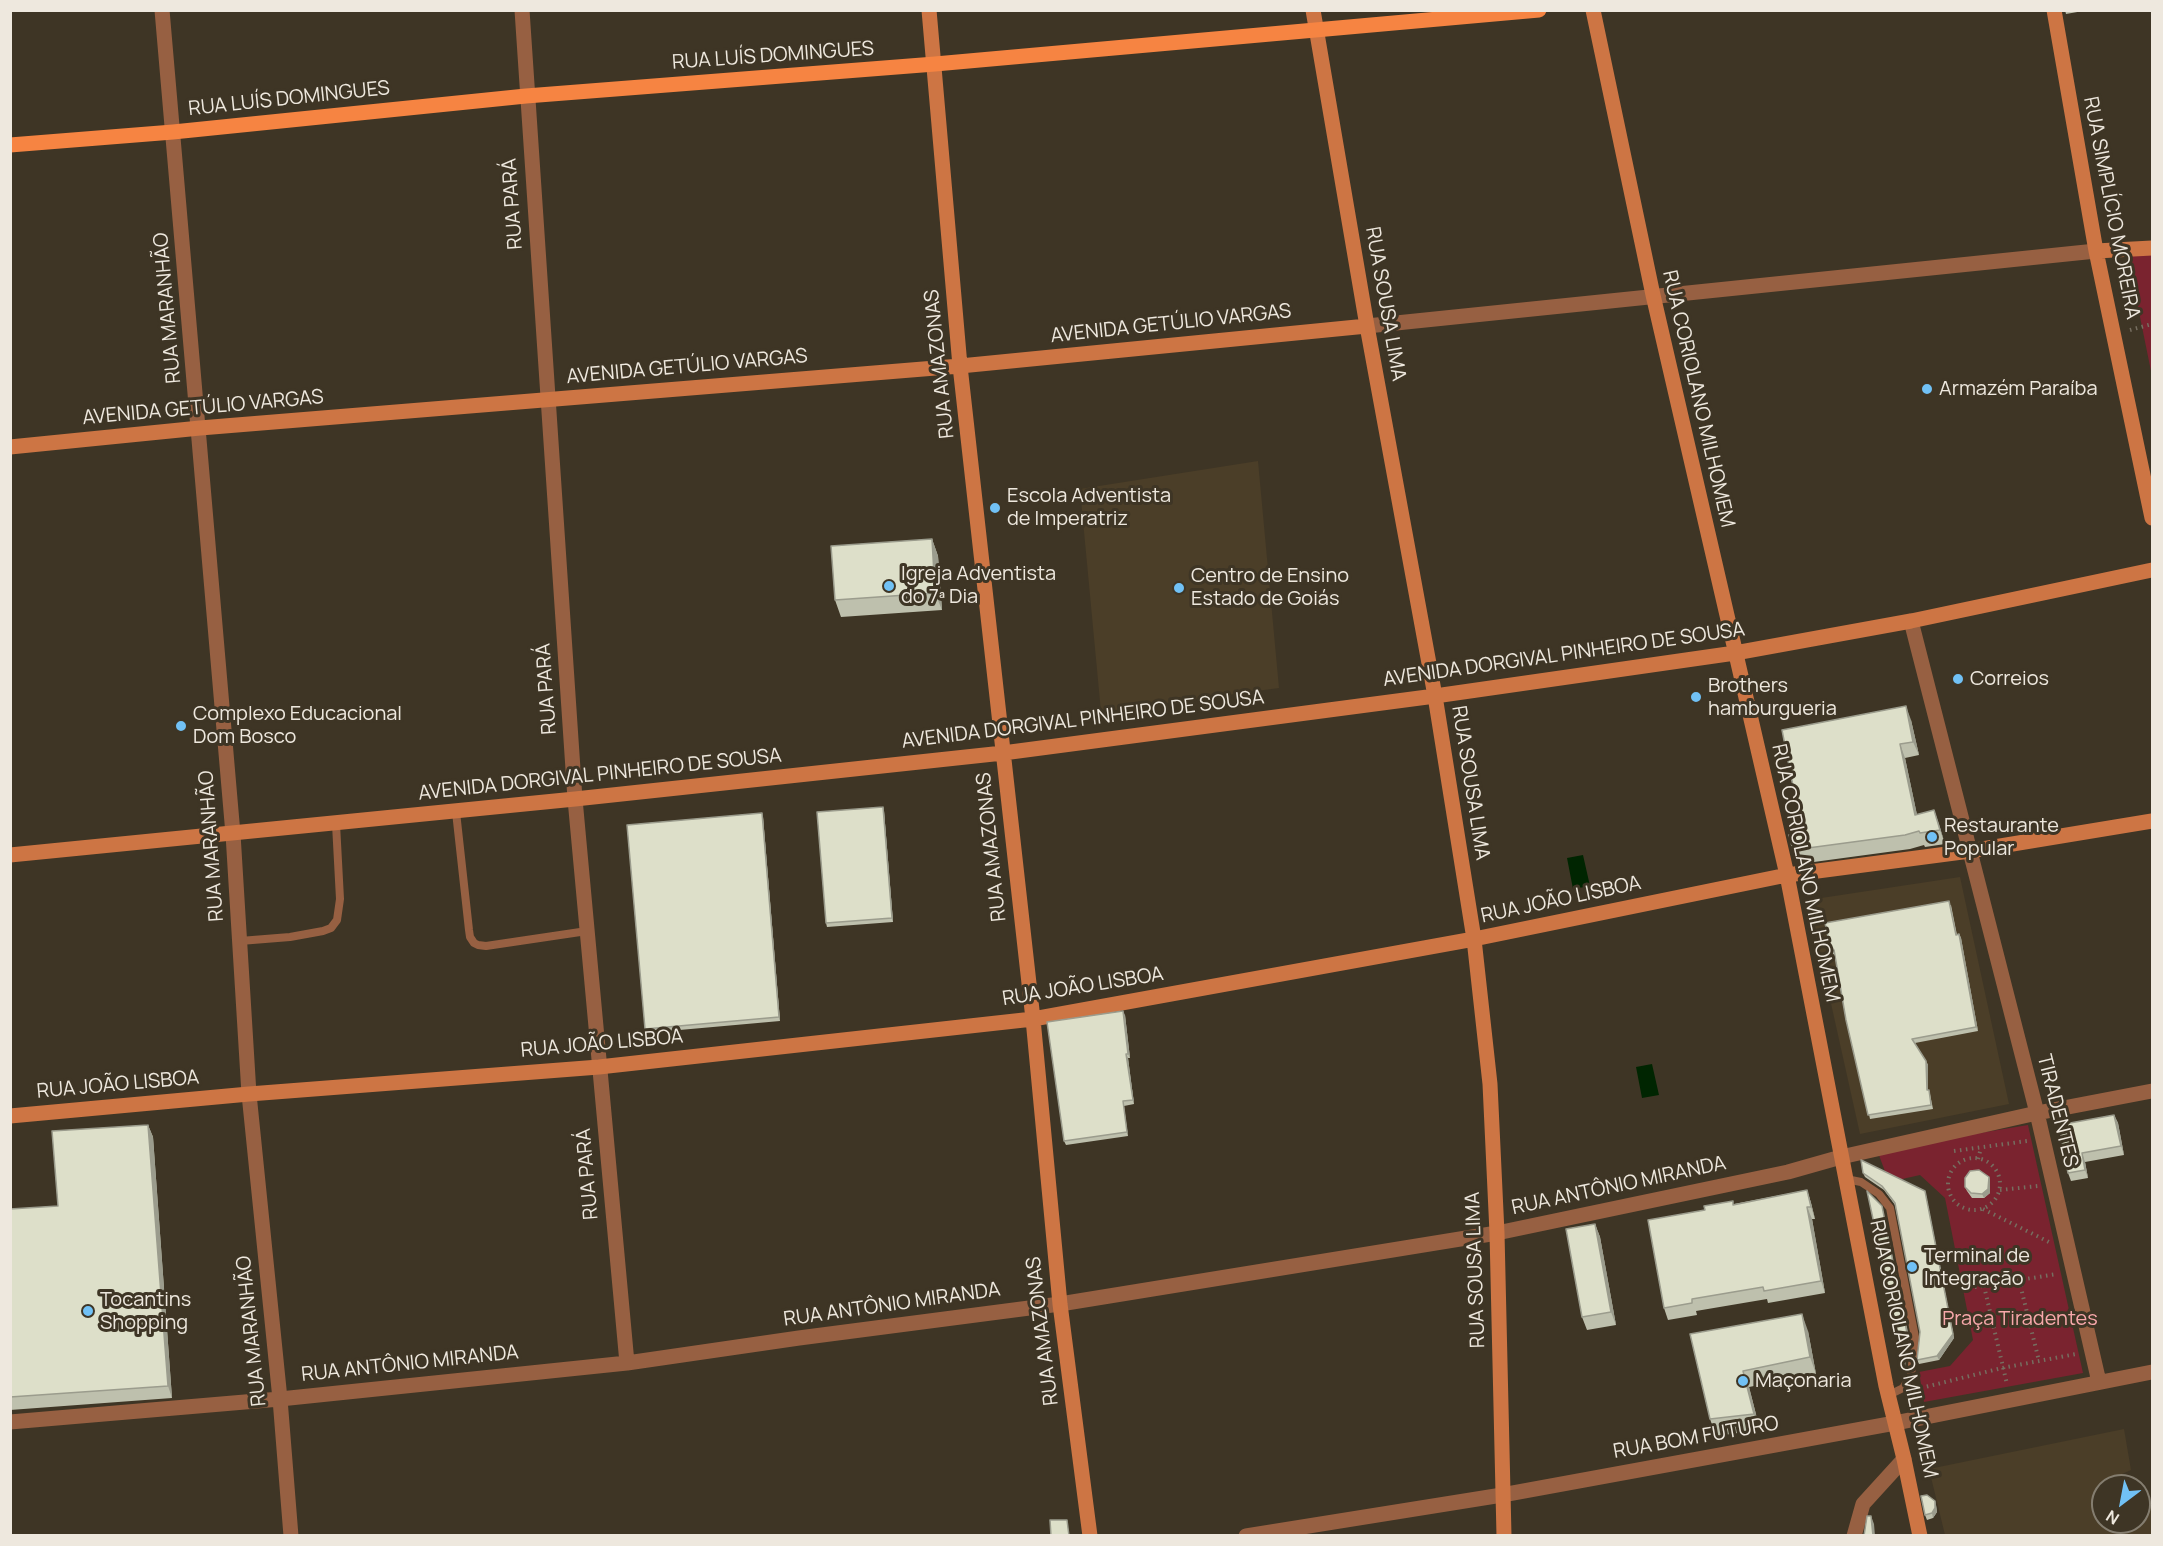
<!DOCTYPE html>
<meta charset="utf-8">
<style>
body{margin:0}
#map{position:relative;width:2163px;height:1546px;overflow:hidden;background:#3e3525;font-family:Manrope,sans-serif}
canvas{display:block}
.frame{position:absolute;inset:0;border:12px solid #eee8de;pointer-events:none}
.north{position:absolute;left:2091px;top:1474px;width:60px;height:60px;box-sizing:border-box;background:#3e3525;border:2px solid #847d6f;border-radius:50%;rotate:212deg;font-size:16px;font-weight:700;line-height:24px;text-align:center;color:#eee8de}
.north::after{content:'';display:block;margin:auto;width:21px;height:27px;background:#71c1f5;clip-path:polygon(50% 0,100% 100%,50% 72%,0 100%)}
</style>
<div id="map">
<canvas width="2163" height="1546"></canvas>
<div class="frame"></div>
<div class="north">N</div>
</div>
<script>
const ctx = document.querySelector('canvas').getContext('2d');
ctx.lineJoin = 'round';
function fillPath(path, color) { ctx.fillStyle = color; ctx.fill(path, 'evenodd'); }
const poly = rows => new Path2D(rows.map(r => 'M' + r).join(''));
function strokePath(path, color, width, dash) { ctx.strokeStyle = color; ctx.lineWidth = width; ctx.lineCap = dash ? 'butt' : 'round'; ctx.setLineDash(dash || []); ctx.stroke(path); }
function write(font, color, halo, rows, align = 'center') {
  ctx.font = font + ' Manrope,sans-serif'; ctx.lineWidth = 6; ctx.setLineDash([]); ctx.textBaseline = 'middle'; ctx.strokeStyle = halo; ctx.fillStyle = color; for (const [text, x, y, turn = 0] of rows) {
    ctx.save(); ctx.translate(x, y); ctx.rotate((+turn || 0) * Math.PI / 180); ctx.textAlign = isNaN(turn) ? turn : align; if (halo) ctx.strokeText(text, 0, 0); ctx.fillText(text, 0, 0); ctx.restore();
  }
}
const built = poly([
 [1258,461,1279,688,1101,712,1080,489],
 [1960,877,2009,1104,1860,1134,1808,900],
 [2124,1429,2131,1470,2111,1479,2113,1486,2103,1486,2103,1522,2139,1522,2139,1508,2152,1506,2152,1535,1945,1535,1929,1469]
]);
const green = poly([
 [2152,252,2152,376,2127,253],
 [2028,1125,2083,1373,1924,1402,1919,1372,1950,1366,1973,1340,1945,1198,1920,1175,1889,1182,1877,1150]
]);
const water = poly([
 [1583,855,1590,886,1573,889,1567,858],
 [1652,1064,1659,1095,1642,1098,1636,1067]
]);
const path = poly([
 [2130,330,2152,324],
 [1954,1151,2027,1141],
 '1948 1184a26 26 0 1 1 52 0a26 26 0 1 1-52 0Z',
 [1978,1159,1981,1148],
 [2000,1190,2038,1186],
 [1983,1209,2049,1242],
 [2019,1280,2039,1361],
 [1984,1286,2007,1384],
 [1963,1289,2057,1274],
 [1921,1388,2002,1368,2076,1354]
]);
const lane = poly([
 [456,812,469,930,470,937,474,943,478,945,486,946,587,931],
 [240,941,290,937,323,931,331,928,337,920,340,899,336,824],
 [1846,1179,1861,1182,1879,1194,1890,1208,1915,1337,1911,1375,1903,1388,1889,1395]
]);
const street = poly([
 [162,10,233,834,249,1094,280,1399,291,1536],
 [522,10,575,799,627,1363],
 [1367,326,2096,251],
 [1911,621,2037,1113,2099,1382],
 [10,1422,280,1399,627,1363,799,1338,1060,1304,1497,1233,1788,1172,1841,1157,2037,1113,2152,1091],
 [1246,1536,1502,1495,1895,1423,2152,1372],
 [1854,1536,1863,1504,1904,1459]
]);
const secondary = poly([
 [929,10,960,366,1033,1019,1060,1304,1090,1536],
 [1313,10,1367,326,1435,696,1474,939,1490,1084,1497,1233,1504,1536],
 [1593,10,1653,295,1787,875,1886,1386,1904,1459,1920,1536],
 [2054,10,2096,251,2152,518],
 [2096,251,2152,248],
 [10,447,200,428,960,366,1367,326],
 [10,855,575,799,1003,753,1435,696,1735,653,1911,621,2152,570],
 [10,1116,249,1094,599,1067,1033,1019,1474,939,1787,875,1970,851,2152,821]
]);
const primary = poly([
 [10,145,173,132,526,96,935,64,1539,10]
]);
const wall = poly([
 [2065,10,2083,10,2083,11,2066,14],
 [932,539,938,556,942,610,841,617,835,600],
 [1911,720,1919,755,1905,758,1917,815,1934,810,1945,844,1925,847,1924,845,1910,849,1799,864,1793,850,1802,832],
 [883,807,884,811,893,922,827,927,826,923],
 [763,817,780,1021,646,1033,645,1029],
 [1951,905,1957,935,1959,934,1961,938,1978,1031,1915,1043,1926,1061,1928,1065,1928,1090,1930,1094,1933,1109,1870,1119,1835,954,1832,955,1831,951],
 [1125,1015,1130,1058,1128,1058,1134,1104,1124,1106,1128,1136,1066,1145,1064,1141],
 [2114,1115,2118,1123,2124,1155,2085,1162,2088,1178,2071,1181,2068,1173,2059,1125],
 [148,1125,153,1137,172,1398,10,1410,10,1209,58,1206],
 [1863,1173,1926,1195,1954,1338,1939,1360,1919,1364,1917,1360,1920,1332,1895,1205,1884,1190,1865,1177],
 [1989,1177,1990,1181,1990,1193,1984,1198,1972,1198,1967,1191,1965,1187],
 [1807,1190,1811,1203,1815,1219,1812,1219,1825,1293,1768,1303,1767,1299,1696,1311,1697,1315,1668,1320,1664,1308,1734,1204],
 [1595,1224,1600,1237,1616,1325,1587,1330,1582,1317],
 [1808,1331,1816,1374,1749,1387,1760,1430,1716,1436,1710,1419,1690,1334],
 [1935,1501,1936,1505,1937,1512,1933,1518,1927,1520,1925,1515]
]);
const shadedWall = poly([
 [932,539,938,556,942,610,935,593],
 [1906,706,1911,720,1919,755,1913,742],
 [1900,744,1905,758,1920,829,1915,815],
 [883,807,884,811,893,922,892,918],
 [1934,810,1939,824,1945,844,1940,830],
 [762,813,763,817,780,1021,779,1017],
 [1959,934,1961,938,1978,1031,1976,1027],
 [1123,1011,1125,1015,1130,1058,1128,1054],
 [1126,1054,1128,1058,1134,1104,1133,1100],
 [1926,1061,1928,1065,1928,1094,1927,1090],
 [2114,1115,2118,1123,2124,1155,2121,1146],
 [148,1125,153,1137,172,1398,168,1386],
 [2082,1153,2085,1162,2088,1178,2085,1170],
 [1989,1177,1990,1181,1990,1193,1984,1198,1982,1194],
 [1807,1190,1811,1203,1815,1219,1811,1207],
 [1925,1191,1954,1338,1939,1360,1937,1356],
 [1882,1206,1909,1337,1905,1367,1904,1363],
 [1807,1207,1812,1219,1825,1293,1821,1281],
 [1595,1224,1600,1237,1616,1325,1611,1312],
 [1802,1314,1808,1331,1816,1374,1810,1357],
 [1743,1371,1749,1387,1760,1430,1754,1414],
 [1935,1501,1936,1505,1937,1512,1933,1518,1932,1513],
 [1871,1516,1874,1524,1875,1536,1873,1536]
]);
const building = poly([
 [932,539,935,593,835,600,831,546,932,539],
 [1906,706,1913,742,1900,744,1915,815,1934,810,1940,830,1920,833,1919,831,1905,835,1793,850,1789,835,1802,832,1782,730,1906,706],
 [883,807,892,918,826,923,817,812,883,807],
 [762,813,779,1017,645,1029,627,825,762,813],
 [1949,901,1956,935,1959,934,1976,1027,1912,1039,1926,1061,1927,1090,1929,1090,1931,1105,1868,1115,1846,1020,1834,950,1831,951,1825,923,1949,901],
 [1123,1011,1128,1054,1126,1054,1133,1100,1123,1101,1127,1132,1064,1141,1047,1022,1123,1011],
 [2114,1115,2121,1146,2082,1153,2085,1170,2068,1173,2059,1125,2114,1115],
 [148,1125,168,1386,10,1397,10,1209,58,1206,52,1131,148,1125],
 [1861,1160,1925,1191,1953,1334,1937,1356,1917,1360,1920,1332,1895,1203,1882,1186,1863,1173,1861,1160],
 [1979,1170,1989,1177,1988,1189,1982,1194,1971,1193,1965,1187,1965,1178,1970,1171,1979,1170],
 [1807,1190,1811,1207,1807,1207,1821,1281,1764,1291,1763,1287,1692,1299,1692,1303,1664,1308,1648,1220,1705,1210,1704,1206,1733,1201,1733,1205,1807,1190],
 [1867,1191,1882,1206,1907,1333,1904,1363,1867,1191],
 [1595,1224,1611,1312,1582,1317,1566,1229,1595,1224],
 [1802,1314,1810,1357,1743,1371,1754,1414,1710,1419,1690,1334,1802,1314],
 [1927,1495,1935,1501,1935,1508,1932,1513,1925,1515,1921,1496,1927,1495],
 [1867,1516,1871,1516,1873,1536,1864,1536,1867,1516],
 [1050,1520,1067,1520,1069,1536,1051,1536,1050,1520]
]);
const markers = [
 [1927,389,6,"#71c1f5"],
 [995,508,6,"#71c1f5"],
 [889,586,6,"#71c1f5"],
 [1179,588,6,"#71c1f5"],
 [1958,679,6,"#71c1f5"],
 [1696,697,6,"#71c1f5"],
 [181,726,6,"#71c1f5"],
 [1932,837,6,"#71c1f5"],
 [1912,1267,6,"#71c1f5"],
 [88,1311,6,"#71c1f5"],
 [1743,1381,6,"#71c1f5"]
];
const streetNames = [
 ["RUA LUÍS DOMINGUES",773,56,-4],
 ["RUA LUÍS DOMINGUES",289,99,-6],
 ["RUA PARÁ",513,204,-94],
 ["RUA SIMPLÍCIO MOREIRA",2111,208,79],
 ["RUA SOUSA LIMA",1385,304,80],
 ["RUA MARANHÃO",168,308,-95],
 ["AVENIDA GETÚLIO VARGAS",1171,324,-6],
 ["RUA AMAZONAS",940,364,-96],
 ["AVENIDA GETÚLIO VARGAS",687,367,-5],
 ["RUA CORIOLANO MILHOMEM",1698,399,77],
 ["AVENIDA GETÚLIO VARGAS",203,408,-5],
 ["AVENIDA DORGIVAL PINHEIRO DE SOUSA",1564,655,-8],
 ["RUA PARÁ",547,689,-94],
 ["AVENIDA DORGIVAL PINHEIRO DE SOUSA",1083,720,-7],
 ["AVENIDA DORGIVAL PINHEIRO DE SOUSA",600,775,-6],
 ["RUA SOUSA LIMA",1470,783,81],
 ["RUA MARANHÃO",212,846,-94],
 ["RUA AMAZONAS",992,847,-96],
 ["RUA CORIOLANO MILHOMEM",1805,873,78],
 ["RUA JOÃO LISBOA",1561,900,-12],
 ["RUA JOÃO LISBOA",1083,987,-9],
 ["RUA JOÃO LISBOA",602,1044,-5],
 ["RUA JOÃO LISBOA",118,1085,-5],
 ["TIRADENTES",2057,1111,76],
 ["RUA PARÁ",588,1174,-95],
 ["RUA ANTÔNIO MIRANDA",1619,1186,-12],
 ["RUA SOUSA LIMA",1476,1270,-92],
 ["RUA ANTÔNIO MIRANDA",892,1305,-8],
 ["RUA MARANHÃO",252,1331,-96],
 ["RUA AMAZONAS",1043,1331,-97],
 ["RUA CORIOLANO MILHOMEM",1903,1349,78],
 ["RUA ANTÔNIO MIRANDA",410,1364,-6],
 ["RUA BOM FUTURO",1696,1438,-10]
];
const poiNames = [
 ["Armazém Paraíba",1939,389],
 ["Escola Adventista",1007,496],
 ["de Imperatriz",1007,519],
 ["Igreja Adventista",901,574],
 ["do 7ª Dia",901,597],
 ["Centro de Ensino",1191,576],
 ["Estado de Goiás",1191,599],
 ["Correios",1970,679],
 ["Brothers",1708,686],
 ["hamburgueria",1708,709],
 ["Complexo Educacional",193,714],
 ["Dom Bosco",193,737],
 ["Restaurante",1944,826],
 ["Popular",1944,849],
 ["Terminal de",1924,1256],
 ["Integração",1924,1279],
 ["Tocantins",100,1300],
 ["Shopping",100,1323],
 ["Maçonaria",1755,1381]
];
const parkNames = [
 ["Praça Tiradentes",2020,1319]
];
fillPath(built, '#4b3e28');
fillPath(green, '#7a232f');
fillPath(water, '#002501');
strokePath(path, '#766e60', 4, [1.5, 4.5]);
strokePath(lane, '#976042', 8);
strokePath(street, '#976042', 15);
strokePath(secondary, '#cd7544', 15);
strokePath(primary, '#f68442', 15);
fillPath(wall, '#bec0ad');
fillPath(shadedWall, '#9b9c8d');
fillPath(building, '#dddfc9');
strokePath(building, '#9b9c8d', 1.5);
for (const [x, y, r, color] of markers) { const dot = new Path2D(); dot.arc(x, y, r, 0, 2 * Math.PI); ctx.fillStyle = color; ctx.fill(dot); strokePath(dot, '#3e3525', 2); }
write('20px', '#eee8de', '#3e3525', streetNames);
write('20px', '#eee8de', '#3e3525', poiNames, 'left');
write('20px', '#f8a8ab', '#3e3525', parkNames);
</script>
